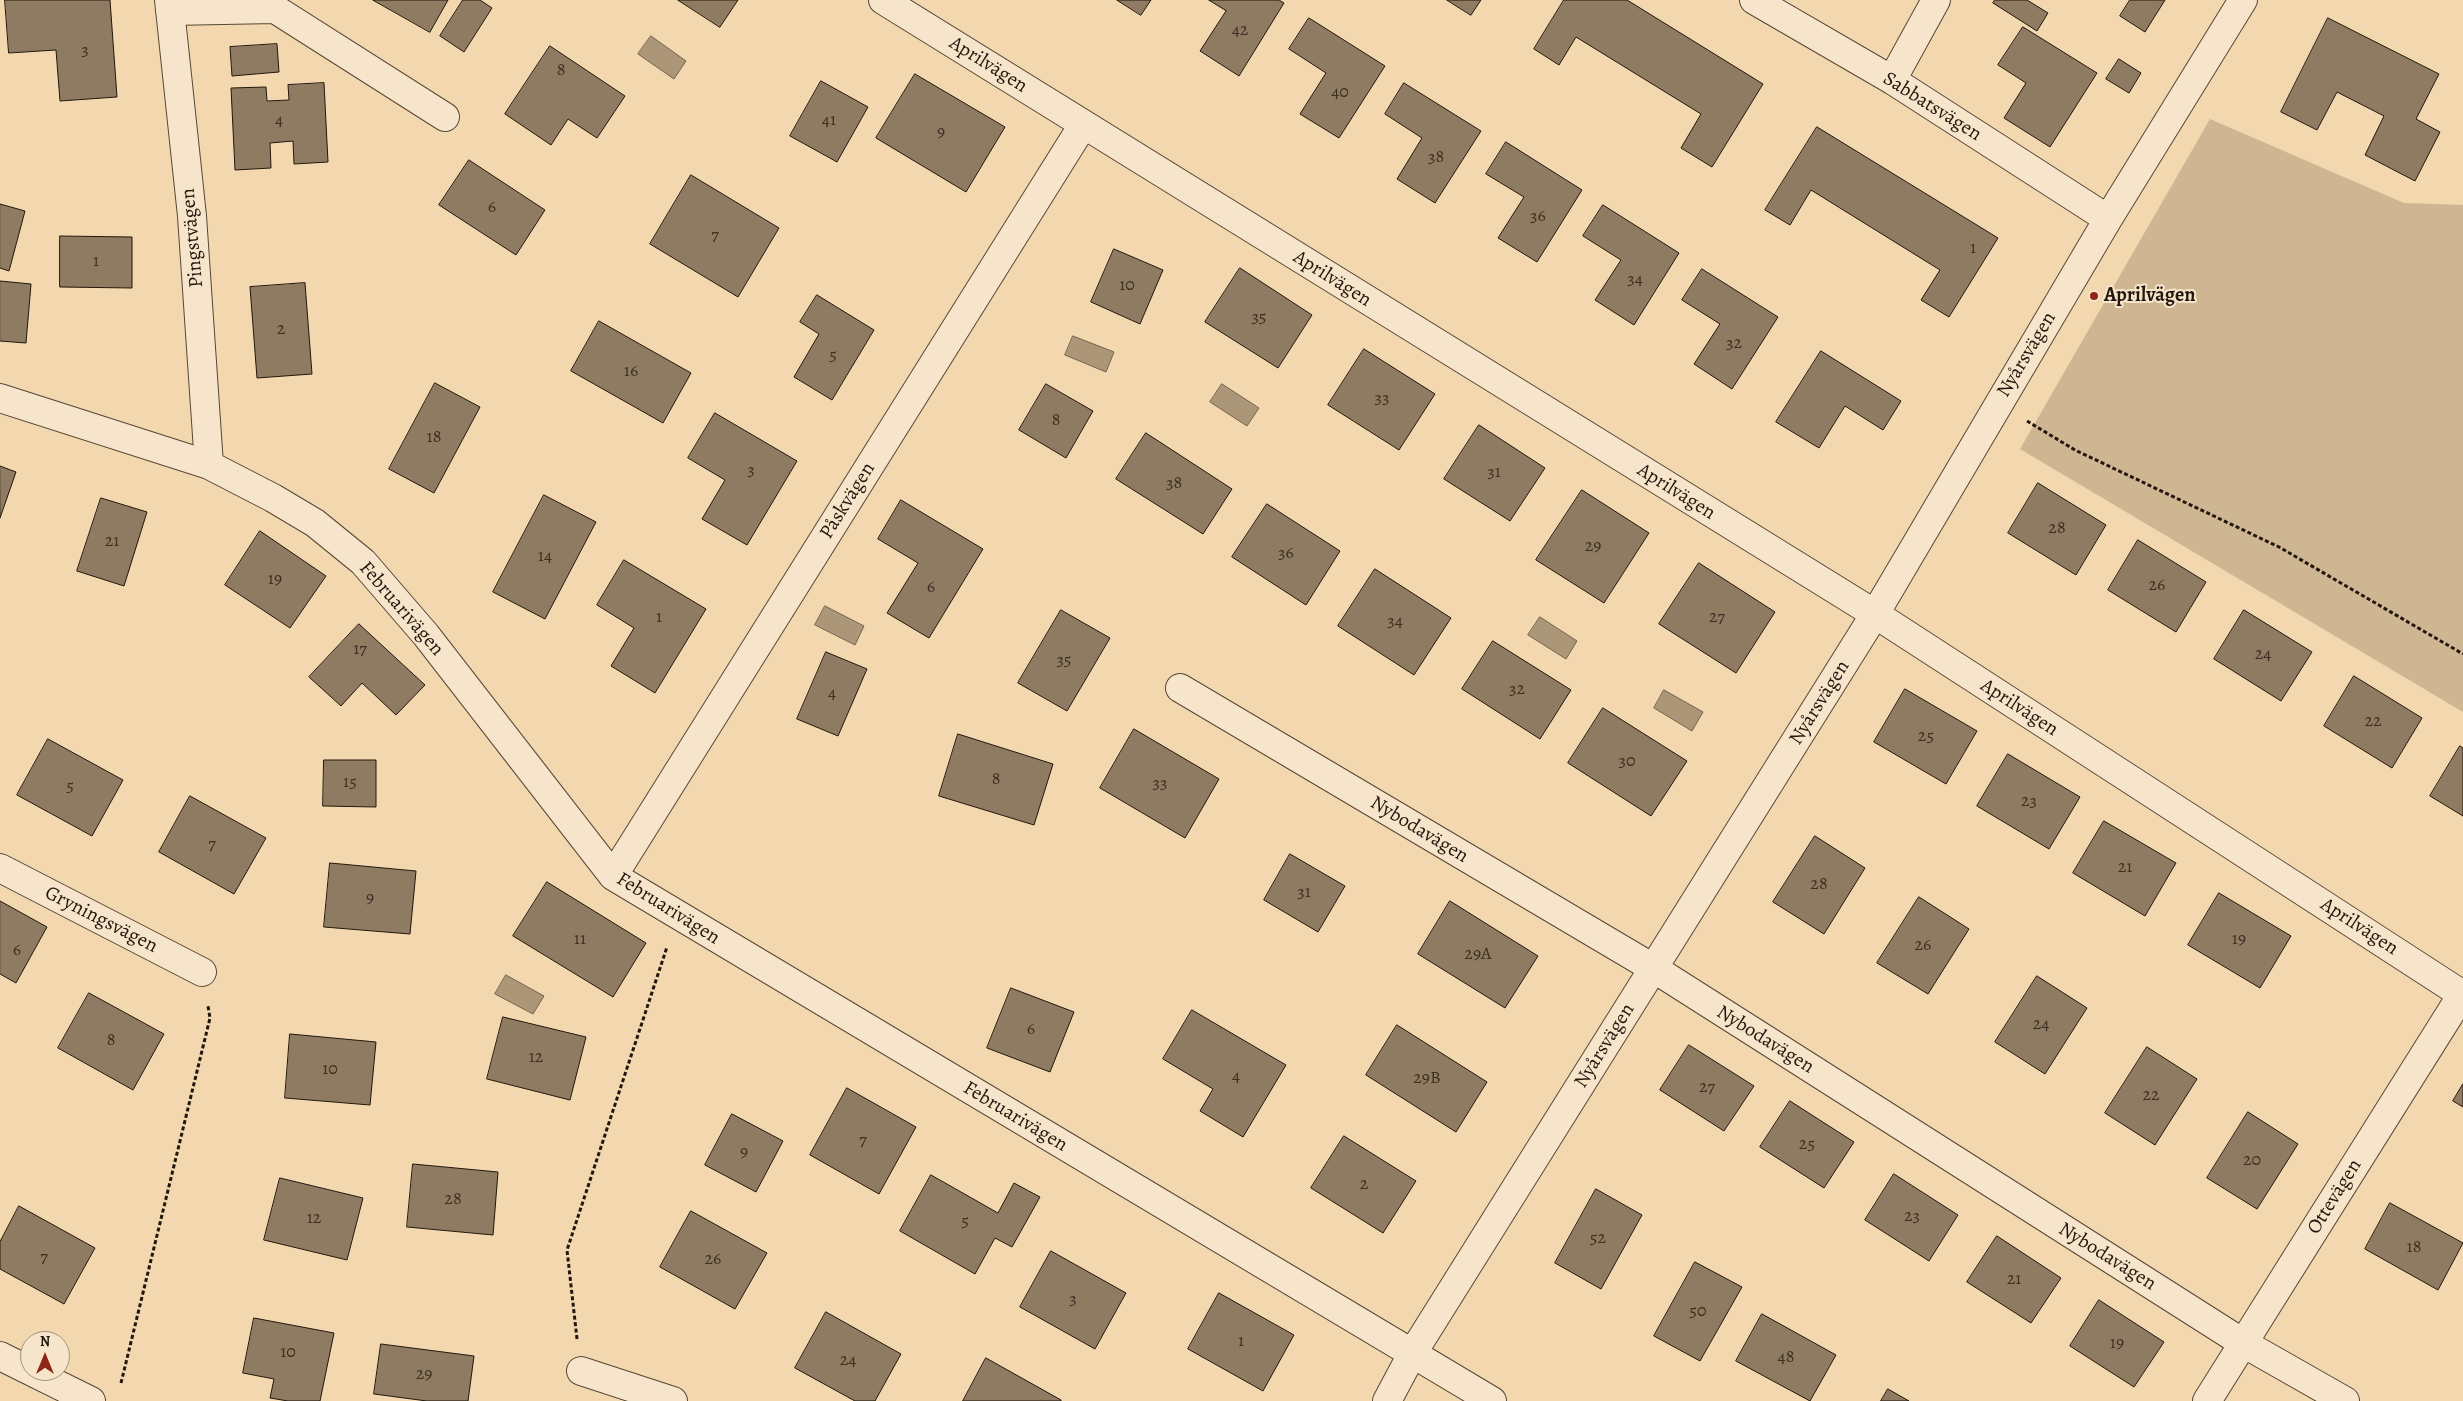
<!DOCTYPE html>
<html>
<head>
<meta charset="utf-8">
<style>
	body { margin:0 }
	#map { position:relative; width:2463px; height:1401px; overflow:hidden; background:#f2d7af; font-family:Alegreya,serif }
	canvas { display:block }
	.north { position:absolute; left:20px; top:1331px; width:50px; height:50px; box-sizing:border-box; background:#f7e5cb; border:1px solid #a2937f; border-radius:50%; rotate:0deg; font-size:14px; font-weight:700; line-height:20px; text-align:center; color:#22170d }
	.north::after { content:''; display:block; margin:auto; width:18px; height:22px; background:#8f2418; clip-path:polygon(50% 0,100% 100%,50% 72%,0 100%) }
</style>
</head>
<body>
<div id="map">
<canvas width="2463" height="1401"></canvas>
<div class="north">N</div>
</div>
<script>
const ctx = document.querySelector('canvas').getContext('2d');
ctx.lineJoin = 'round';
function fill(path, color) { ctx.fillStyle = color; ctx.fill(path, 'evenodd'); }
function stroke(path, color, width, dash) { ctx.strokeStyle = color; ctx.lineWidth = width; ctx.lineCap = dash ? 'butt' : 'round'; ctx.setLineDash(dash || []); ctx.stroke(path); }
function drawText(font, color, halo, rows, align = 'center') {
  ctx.font = font + ' Alegreya,serif'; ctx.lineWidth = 4; ctx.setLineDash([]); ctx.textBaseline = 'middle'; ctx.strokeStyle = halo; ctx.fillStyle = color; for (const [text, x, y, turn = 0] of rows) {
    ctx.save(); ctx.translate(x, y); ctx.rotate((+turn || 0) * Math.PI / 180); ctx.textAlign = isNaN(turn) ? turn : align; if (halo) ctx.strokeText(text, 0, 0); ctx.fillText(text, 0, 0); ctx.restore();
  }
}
fill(new Path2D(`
	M 2210,119 L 2404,203 L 2463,205 L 2463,712 L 2020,449 Z`), '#cfb693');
const water = new Path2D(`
	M 651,36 L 686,61 L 674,79 L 638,54 Z
	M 1073,336 L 1114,352 L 1106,372 L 1065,355 Z
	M 1222,384 L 1259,408 L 1247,426 L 1210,402 Z
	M 825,606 L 864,626 L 855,645 L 815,625 Z
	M 1540,617 L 1577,641 L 1566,659 L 1528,635 Z
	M 1664,690 L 1703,712 L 1692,731 L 1654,708 Z
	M 506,975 L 544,996 L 533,1014 L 495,994 Z`);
fill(water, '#ab9678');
stroke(water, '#74634d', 1);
const building = new Path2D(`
	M 5,0 L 110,0 L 117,97 L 60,101 L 56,50 L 9,53 Z
	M 373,0 L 448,0 L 430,32 Z
	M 463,0 L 480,0 L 492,8 L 464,52 L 440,36 Z
	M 678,0 L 738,0 L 720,27 Z
	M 1117,0 L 1151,0 L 1141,15 Z
	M 1209,0 L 1279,0 L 1284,3 L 1239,76 L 1200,51 L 1226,11 Z
	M 1447,0 L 1481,0 L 1471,15 Z
	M 1564,0 L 1627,0 L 1763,84 L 1712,167 L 1681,148 L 1701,114 L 1576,37 L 1559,65 L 1534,49 Z
	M 1995,0 L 2027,0 L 2048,13 L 2037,31 L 1993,3 Z
	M 2130,0 L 2165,0 L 2145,32 L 2120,16 Z
	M 1309,18 L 1385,66 L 1339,138 L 1300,114 L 1326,73 L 1289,49 Z
	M 2328,18 L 2439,74 L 2416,119 L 2440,132 L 2415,181 L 2365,155 L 2384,116 L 2337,92 L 2317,130 L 2281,112 Z
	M 2023,27 L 2097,73 L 2050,147 L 2004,118 L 2026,83 L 1998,65 Z
	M 277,44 L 279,72 L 232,76 L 230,47 Z
	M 550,46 L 625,96 L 597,138 L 568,119 L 551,145 L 505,114 Z
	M 2119,59 L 2141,73 L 2129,93 L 2106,79 Z
	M 915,74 L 1005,127 L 966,192 L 876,138 Z
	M 821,81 L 868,107 L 837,162 L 790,136 Z
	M 324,83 L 328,162 L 294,164 L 293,141 L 270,143 L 271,168 L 235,170 L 231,88 L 266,87 L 267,101 L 289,100 L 288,85 Z
	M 1404,83 L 1481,131 L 1435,203 L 1397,179 L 1422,138 L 1385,114 Z
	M 1817,127 L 1998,238 L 1949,317 L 1921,300 L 1940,270 L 1811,190 L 1790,225 L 1765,210 Z
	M 1506,142 L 1582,190 L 1537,262 L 1498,238 L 1524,197 L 1486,174 Z
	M 469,160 L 545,210 L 516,255 L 439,205 Z
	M 691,175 L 779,228 L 738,297 L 650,244 Z
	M 0,204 L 25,211 L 9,271 L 0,268 Z
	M 1603,205 L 1679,253 L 1634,325 L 1595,300 L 1621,260 L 1583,236 Z
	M 60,236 L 132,237 L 132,288 L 60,287 Z
	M 1114,249 L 1163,270 L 1140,324 L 1091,302 Z
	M 1240,268 L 1312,315 L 1278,368 L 1205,322 Z
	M 1702,269 L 1778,317 L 1732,389 L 1694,364 L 1720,324 L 1682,300 Z
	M 0,281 L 31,284 L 26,343 L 0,341 Z
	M 305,283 L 312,374 L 257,378 L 250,287 Z
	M 817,295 L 874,330 L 832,400 L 794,377 L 819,334 L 800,322 Z
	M 599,321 L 691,373 L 663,423 L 571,371 Z
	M 1364,349 L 1435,394 L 1399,450 L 1328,405 Z
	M 1821,351 L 1901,401 L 1883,430 L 1845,406 L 1819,448 L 1776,422 Z
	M 435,383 L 480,407 L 434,493 L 389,469 Z
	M 1046,384 L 1093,411 L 1066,458 L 1019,430 Z
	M 715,413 L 797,461 L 747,545 L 702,519 L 725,480 L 688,458 Z
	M 1479,425 L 1545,468 L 1510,521 L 1444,479 Z
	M 1146,433 L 1232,489 L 1203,534 L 1116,479 Z
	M 0,466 L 16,472 L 0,518 Z
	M 2038,483 L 2106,525 L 2076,575 L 2008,533 Z
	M 1582,490 L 1649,533 L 1604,603 L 1536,560 Z
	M 544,495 L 596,522 L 545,619 L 493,592 Z
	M 101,498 L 147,512 L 124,586 L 77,571 Z
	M 901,500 L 983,549 L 929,638 L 887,613 L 918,563 L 878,539 Z
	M 1267,504 L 1340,551 L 1306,605 L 1232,557 Z
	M 260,531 L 326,576 L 290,628 L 225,585 Z
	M 2138,540 L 2206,582 L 2176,632 L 2108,590 Z
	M 624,560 L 706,609 L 655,693 L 611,666 L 634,628 L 597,605 Z
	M 1699,563 L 1775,612 L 1736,673 L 1659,624 Z
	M 1375,569 L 1451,618 L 1414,675 L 1338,626 Z
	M 1061,610 L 1110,638 L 1067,711 L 1018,683 Z
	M 2244,610 L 2312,652 L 2281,701 L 2214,659 Z
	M 359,624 L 425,685 L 396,715 L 362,683 L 341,706 L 309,677 Z
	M 1493,641 L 1571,690 L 1540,739 L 1462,689 Z
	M 826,652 L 867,669 L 838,736 L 797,719 Z
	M 2354,676 L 2422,718 L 2392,768 L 2324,726 Z
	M 1905,689 L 1977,731 L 1946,784 L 1874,742 Z
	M 1603,708 L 1687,761 L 1651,816 L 1568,763 Z
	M 1134,729 L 1219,779 L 1185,838 L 1100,788 Z
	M 958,734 L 1053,764 L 1034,825 L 939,796 Z
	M 48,739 L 123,780 L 92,836 L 17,795 Z
	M 2460,746 L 2463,748 L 2463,816 L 2430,796 Z
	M 2008,754 L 2080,797 L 2049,849 L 1977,806 Z
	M 324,760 L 376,760 L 376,807 L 323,806 Z
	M 190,796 L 266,838 L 234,894 L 159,852 Z
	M 2104,821 L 2176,863 L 2145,916 L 2073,873 Z
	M 1815,836 L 1865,868 L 1824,934 L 1773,902 Z
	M 1290,854 L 1345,886 L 1318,932 L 1264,900 Z
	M 330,863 L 416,871 L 410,934 L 324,927 Z
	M 547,882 L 646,943 L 613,997 L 513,936 Z
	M 2219,893 L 2291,936 L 2260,988 L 2188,945 Z
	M 1919,897 L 1969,929 L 1928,994 L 1877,963 Z
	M 0,901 L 47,927 L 16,983 L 0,974 Z
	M 1450,901 L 1538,956 L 1505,1008 L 1418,954 Z
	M 2037,976 L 2087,1008 L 2045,1074 L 1995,1042 Z
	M 1011,988 L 1074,1012 L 1050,1072 L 987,1048 Z
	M 89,993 L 164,1034 L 133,1090 L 58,1048 Z
	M 1192,1010 L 1286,1065 L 1243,1137 L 1200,1111 L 1213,1089 L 1163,1059 Z
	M 503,1017 L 586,1037 L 570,1100 L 487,1079 Z
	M 1397,1025 L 1487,1082 L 1456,1132 L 1366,1075 Z
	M 290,1034 L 376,1042 L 370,1105 L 285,1098 Z
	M 1689,1045 L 1754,1086 L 1724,1131 L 1660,1090 Z
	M 2147,1047 L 2197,1079 L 2155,1145 L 2105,1113 Z
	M 2463,1084 L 2463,1107 L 2453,1101 Z
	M 847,1088 L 916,1127 L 879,1194 L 810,1155 Z
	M 1790,1101 L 1854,1142 L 1824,1188 L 1760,1147 Z
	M 2248,1112 L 2298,1144 L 2257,1209 L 2207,1178 Z
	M 732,1114 L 783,1141 L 756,1192 L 705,1165 Z
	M 1344,1136 L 1416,1181 L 1383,1233 L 1311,1188 Z
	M 413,1164 L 498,1172 L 493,1235 L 407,1227 Z
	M 1894,1174 L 1958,1215 L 1929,1261 L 1865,1220 Z
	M 931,1175 L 998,1213 L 1014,1183 L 1040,1197 L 1012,1247 L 995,1238 L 975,1274 L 900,1231 Z
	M 280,1178 L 363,1198 L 347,1260 L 264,1240 Z
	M 1596,1189 L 1642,1215 L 1601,1289 L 1555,1263 Z
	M 2390,1203 L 2463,1243 L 2438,1290 L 2365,1249 Z
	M 19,1206 L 95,1248 L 64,1304 L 0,1269 L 0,1242 Z
	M 691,1211 L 767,1253 L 735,1309 L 660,1267 Z
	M 1997,1236 L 2061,1278 L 2031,1323 L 1967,1282 Z
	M 1051,1251 L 1126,1293 L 1095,1349 L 1020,1307 Z
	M 1695,1262 L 1742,1287 L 1700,1361 L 1654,1336 Z
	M 1219,1293 L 1294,1335 L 1263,1391 L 1188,1349 Z
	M 2099,1300 L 2164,1342 L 2134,1387 L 2070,1346 Z
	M 826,1312 L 901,1354 L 875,1401 L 855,1401 L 795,1368 Z
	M 1762,1314 L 1836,1355 L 1810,1401 L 1736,1361 Z
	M 254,1318 L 334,1333 L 320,1401 L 288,1401 L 270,1398 L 274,1379 L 243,1373 Z
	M 381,1344 L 474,1356 L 468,1401 L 427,1401 L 374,1394 Z
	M 986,1358 L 1061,1400 L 1061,1401 L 963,1401 Z
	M 1888,1389 L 1909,1401 L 1881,1401 Z`);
fill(building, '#8e7b61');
stroke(building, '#22170d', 1);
const street = new Path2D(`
	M 169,0 L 192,216 L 209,465
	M 883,0 L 1875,614 L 2463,995
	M 1754,0 L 1892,80 L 2108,219
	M 170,11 L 275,9 L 445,117
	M 1892,80 L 1936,0
	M 0,398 L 209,465 L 273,498 L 315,523 L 363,562 L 426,635 L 613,876 L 1492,1401
	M 1180,688 L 1653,968 L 2243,1343 L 2345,1401
	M 0,868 L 202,972
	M 613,876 L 1083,125
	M 0,1356 L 91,1401
	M 581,1371 L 673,1401
	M 1387,1401 L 1412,1354 L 1875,614 L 2108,219 L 2243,0
	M 2207,1401 L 2463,993`);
stroke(street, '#564736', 30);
stroke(new Path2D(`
	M 2027,421 L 2075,450 L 2279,547 L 2463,654
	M 577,1339 L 567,1250 L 667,947
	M 121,1383 L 210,1018 L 208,1006`), '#22170d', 3, [4, 2.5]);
stroke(street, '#f7e5cb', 28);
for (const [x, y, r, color] of [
	[2094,296,5,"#8f2418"]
]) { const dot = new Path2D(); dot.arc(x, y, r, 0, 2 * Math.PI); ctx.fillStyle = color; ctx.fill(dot); stroke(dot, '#f7e5cb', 2); }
drawText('18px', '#3d3022', null, [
	["42",1240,31],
	["3",85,51],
	["8",561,71],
	["40",1340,93],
	["4",279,121],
	["41",829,121],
	["9",941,133],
	["38",1436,158],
	["6",492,208],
	["36",1538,217],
	["7",715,236],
	["1",1973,249],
	["1",96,262],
	["34",1635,280],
	["10",1127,286],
	["35",1259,318],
	["2",281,330],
	["32",1734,344],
	["5",833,356],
	["16",631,372],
	["33",1382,399],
	["8",1056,421],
	["18",434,438],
	["3",751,471],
	["31",1494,473],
	["38",1174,484],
	["28",2057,529],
	["21",112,542],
	["29",1593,547],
	["36",1286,554],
	["14",545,557],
	["19",275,580],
	["26",2157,586],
	["6",931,588],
	["1",659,618],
	["27",1717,618],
	["34",1395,622],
	["17",360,650],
	["24",2263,655],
	["35",1064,661],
	["32",1517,690],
	["4",832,694],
	["22",2373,722],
	["25",1926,737],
	["30",1627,762],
	["8",996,780],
	["15",350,783],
	["33",1160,784],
	["5",70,787],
	["23",2029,802],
	["7",212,845],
	["21",2125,868],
	["28",1819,885],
	["31",1304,893],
	["9",370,899],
	["11",580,940],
	["19",2239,940],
	["26",1923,946],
	["6",17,951],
	["29A",1478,955],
	["24",2041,1025],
	["6",1031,1030],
	["8",111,1041],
	["12",536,1058],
	["10",330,1070],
	["4",1236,1077],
	["29B",1427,1079],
	["27",1707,1088],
	["22",2151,1096],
	["7",863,1141],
	["25",1807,1145],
	["9",744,1153],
	["20",2252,1161],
	["2",1364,1185],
	["28",453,1200],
	["23",1912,1217],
	["12",314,1219],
	["5",965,1222],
	["52",1598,1239],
	["18",2414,1248],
	["7",44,1258],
	["26",713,1260],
	["21",2014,1280],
	["3",1073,1300],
	["50",1698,1312],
	["1",1241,1342],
	["19",2117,1344],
	["10",288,1353],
	["48",1786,1358],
	["24",848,1361],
	["29",424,1375]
]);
drawText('20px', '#22170d', '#f7e5cb', [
	["Aprilvägen",988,65,32],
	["Sabbatsvägen",1932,107,32],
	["Pingstvägen",193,238,-95],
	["Aprilvägen",1332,279,32],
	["Nyårsvägen",2027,355,-59],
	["Aprilvägen",1676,492,32],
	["Påskvägen",848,501,-58],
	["Februarivägen",401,609,49],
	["Nyårsvägen",1820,703,-58],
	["Aprilvägen",2019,708,33],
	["Nybodavägen",1419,830,31],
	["Februarivägen",668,909,32],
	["Gryningsvägen",101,920,27],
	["Aprilvägen",2359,927,33],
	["Nybodavägen",1765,1040,32],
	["Nyårsvägen",1605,1046,-58],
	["Februarivägen",1015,1117,31],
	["Ottevägen",2335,1197,-58],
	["Nybodavägen",2107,1257,32]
]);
drawText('bold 20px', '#22170d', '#f7e5cb', [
	["Aprilvägen",2104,296]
], 'left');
</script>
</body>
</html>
